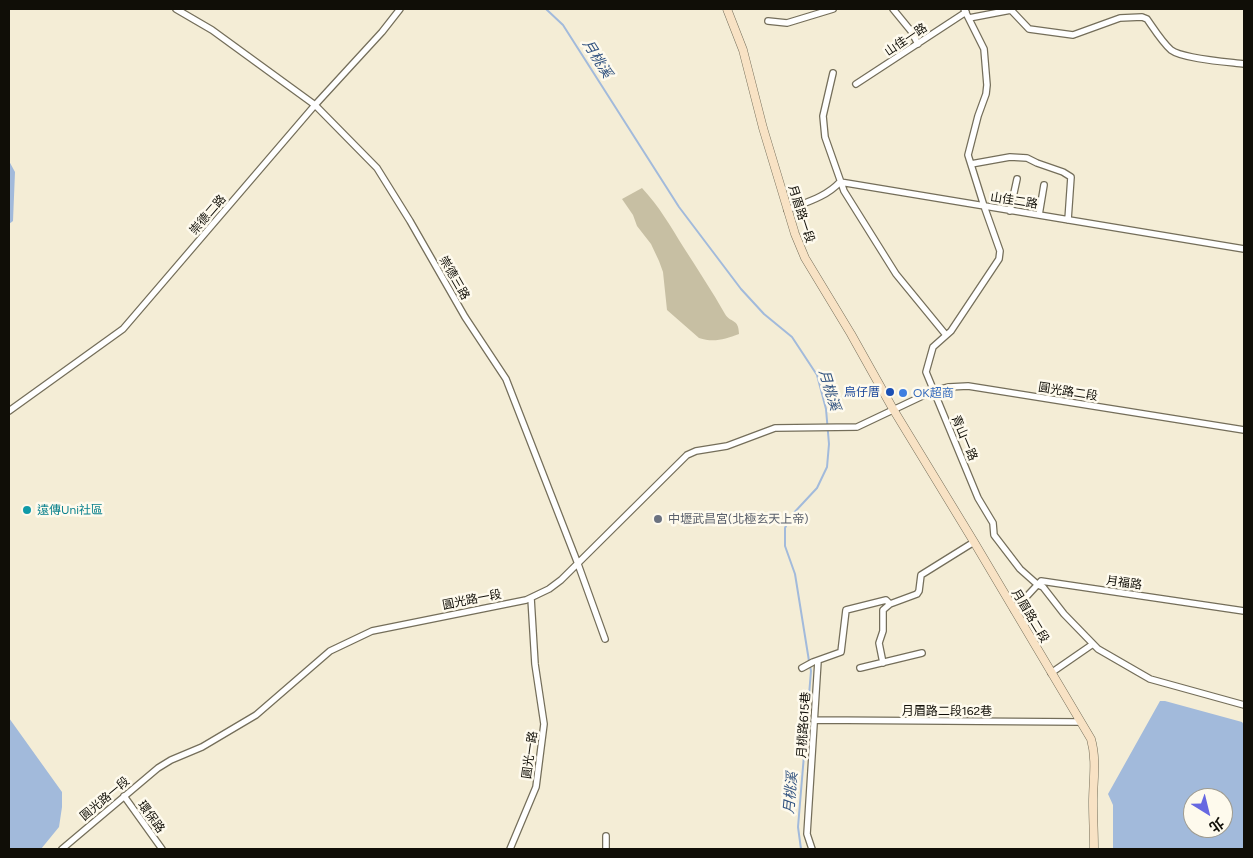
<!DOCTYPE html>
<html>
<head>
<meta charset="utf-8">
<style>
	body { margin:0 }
	#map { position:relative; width:1253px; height:858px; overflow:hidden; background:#f4edd6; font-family:Figtree,"Noto Sans TC",sans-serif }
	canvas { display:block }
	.frame { position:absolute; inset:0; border:10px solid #100e07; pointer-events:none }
	.north { position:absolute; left:1183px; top:788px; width:50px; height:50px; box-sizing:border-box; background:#fefaed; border:1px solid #9f9c91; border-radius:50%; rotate:144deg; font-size:14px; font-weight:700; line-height:20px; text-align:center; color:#100e07 }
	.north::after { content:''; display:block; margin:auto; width:18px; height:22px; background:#6768e1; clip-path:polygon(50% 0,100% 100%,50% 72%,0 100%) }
</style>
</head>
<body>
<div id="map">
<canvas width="1253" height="858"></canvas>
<div class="frame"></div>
<div class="north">北</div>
</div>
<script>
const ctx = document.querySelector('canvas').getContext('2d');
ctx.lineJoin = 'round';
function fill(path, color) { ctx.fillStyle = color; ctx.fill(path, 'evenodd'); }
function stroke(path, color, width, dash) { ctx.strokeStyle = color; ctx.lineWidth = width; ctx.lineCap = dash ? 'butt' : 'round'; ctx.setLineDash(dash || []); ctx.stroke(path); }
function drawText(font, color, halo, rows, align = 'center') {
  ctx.font = font + ' Figtree,"Noto Sans TC",sans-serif'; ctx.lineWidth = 5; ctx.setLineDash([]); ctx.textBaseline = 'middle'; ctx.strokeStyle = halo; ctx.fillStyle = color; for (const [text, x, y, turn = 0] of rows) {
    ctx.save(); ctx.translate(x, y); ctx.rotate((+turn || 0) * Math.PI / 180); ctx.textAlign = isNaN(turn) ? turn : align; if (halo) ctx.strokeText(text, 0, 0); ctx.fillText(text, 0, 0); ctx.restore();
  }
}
fill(new Path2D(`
	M 642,188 C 659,206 671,227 684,248 C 698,270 712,291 725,314 C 730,323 739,318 739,334 C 725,339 714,343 699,338 L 667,310 L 663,272 L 659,261 L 651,244 L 637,226 L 633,215 L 622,199 Z`), '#c7bfa3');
fill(new Path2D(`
	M 9,161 L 15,172 L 13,221 L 9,224 Z
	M 1160,701 L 1165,701 L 1242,722 L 1244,725 L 1244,849 L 1113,849 L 1113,805 L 1108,794 ZM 1193,798 L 1223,798 L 1223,828 L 1193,828 Z
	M 9,718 L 62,792 L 62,807 L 59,827 L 41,849 L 9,849 Z`), '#a2badb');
stroke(new Path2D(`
	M 546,9 L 563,25 L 679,207 L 741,289 L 764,314 L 792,337 L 817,375 L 826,409 L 829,444 L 827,467 L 817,488 L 790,517 L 785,528 L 785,546 L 795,574 L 809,661
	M 801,849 L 798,827 L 811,671 L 810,666`), '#a2badb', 2);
const street = new Path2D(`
	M 176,9 L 212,30 L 315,105 L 377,168 L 410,221 L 465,317 L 506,379 L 578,564 L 605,639
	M 893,9 L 911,31 L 918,44
	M 964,9 L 984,49 L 987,85 L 986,94 L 978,116 L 968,155 L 984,206 L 1000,251 L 999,259 L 951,331 L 933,347 L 926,372 L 978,498 L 993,523 L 994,535 L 1020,569 L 1038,585 L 1043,587 L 1064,614 L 1098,649 L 1150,679 L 1244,705
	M 969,18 L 1011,10 L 1029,29 L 1073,35 L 1120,18 L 1142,17 L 1147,19 C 1154,29 1162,42 1171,50 C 1183,59 1228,62 1244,64
	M 768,21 L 787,23 L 833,9
	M 833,73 L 823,116 L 825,137 L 844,191 L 896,274 L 946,335
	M 856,84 L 966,12
	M 971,164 L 1010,157 L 1027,158 L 1037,163 L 1063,172 L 1071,177 L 1068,220
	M 787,210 C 807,202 826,197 840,182 L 1244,249
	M 1010,211 L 1017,179
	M 1039,215 L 1044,185
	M 9,411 L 123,329 L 315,105 L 382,32 L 400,9
	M 1014,610 L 1041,581 L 1244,611
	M 883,663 L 879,643 L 883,631 L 883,610 L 890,604
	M 802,668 L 813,662 L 841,652 L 846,610 L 886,600 L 890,604 L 917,594 L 919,591 L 921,575 L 974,542
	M 860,668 L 922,653
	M 1051,673 L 1093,644
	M 814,720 L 1079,722
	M 124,796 L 162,849
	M 62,849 L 158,768 L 171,760 L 202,747 L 256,715 L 330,651 L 372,631 L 526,600 L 549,589 L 561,580 L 687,455 L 696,451 L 727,446 L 775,428 L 857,427 L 933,391 L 949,387 L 968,386 L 1244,430
	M 510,849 L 536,787 L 544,724 L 535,664 L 531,598
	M 606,849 L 606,836
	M 812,849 L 807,834 L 818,661`);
const secondary = new Path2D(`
	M 727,9 L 743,50 L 763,128 L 795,234 L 805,258 L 851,334 L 893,409 L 974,542 L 1091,739 C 1097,760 1093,781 1093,802 C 1093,818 1094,833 1094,849`);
stroke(street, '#746e5a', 8);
stroke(secondary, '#746e5a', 9);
stroke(street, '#fff', 5.5);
stroke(secondary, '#f8e2c4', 8);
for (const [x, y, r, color] of [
	[890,392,5,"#1a4fb4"],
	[903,393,5,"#3f7fe0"],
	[27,510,5,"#0f9aa8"],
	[658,519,5,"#6b7280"]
]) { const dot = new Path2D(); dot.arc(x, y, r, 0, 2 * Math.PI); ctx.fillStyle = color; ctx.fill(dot); stroke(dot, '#fefaed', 2); }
drawText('12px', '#100e07', '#fefaed', [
	["山佳一路",906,40,-34],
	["山佳二路",1014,201,9],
	["月眉路一段",801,214,72],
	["崇德二路",208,215,-49],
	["崇德三路",454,278,60],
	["圓光路二段",1068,392,9],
	["青山一路",964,438,67],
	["月福路",1124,583,8],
	["圓光路一段",472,600,-11],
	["月眉路二段",1030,616,59],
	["月眉路二段162巷",947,711],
	["月桃路615巷",804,725,-86],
	["圓光一路",530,755,-82],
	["圓光路一段",105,799,-40],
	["環保路",151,817,54]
]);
drawText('12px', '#164399', '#fefaed', [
	["烏仔厝",880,392]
], 'right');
drawText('12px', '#366cbe', '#fefaed', [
	["OK超商",913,393]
], 'left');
drawText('12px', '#0d838f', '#fefaed', [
	["遠傳Uni社區",37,510]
], 'left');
drawText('12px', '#5b616d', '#fefaed', [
	["中壢武昌宮(北極玄天上帝)",668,519]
], 'left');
drawText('italic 14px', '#335481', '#fefaed', [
	["月桃溪",597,59,58],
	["月桃溪",829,390,73],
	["月桃溪",791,793,-85]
]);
</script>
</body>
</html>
